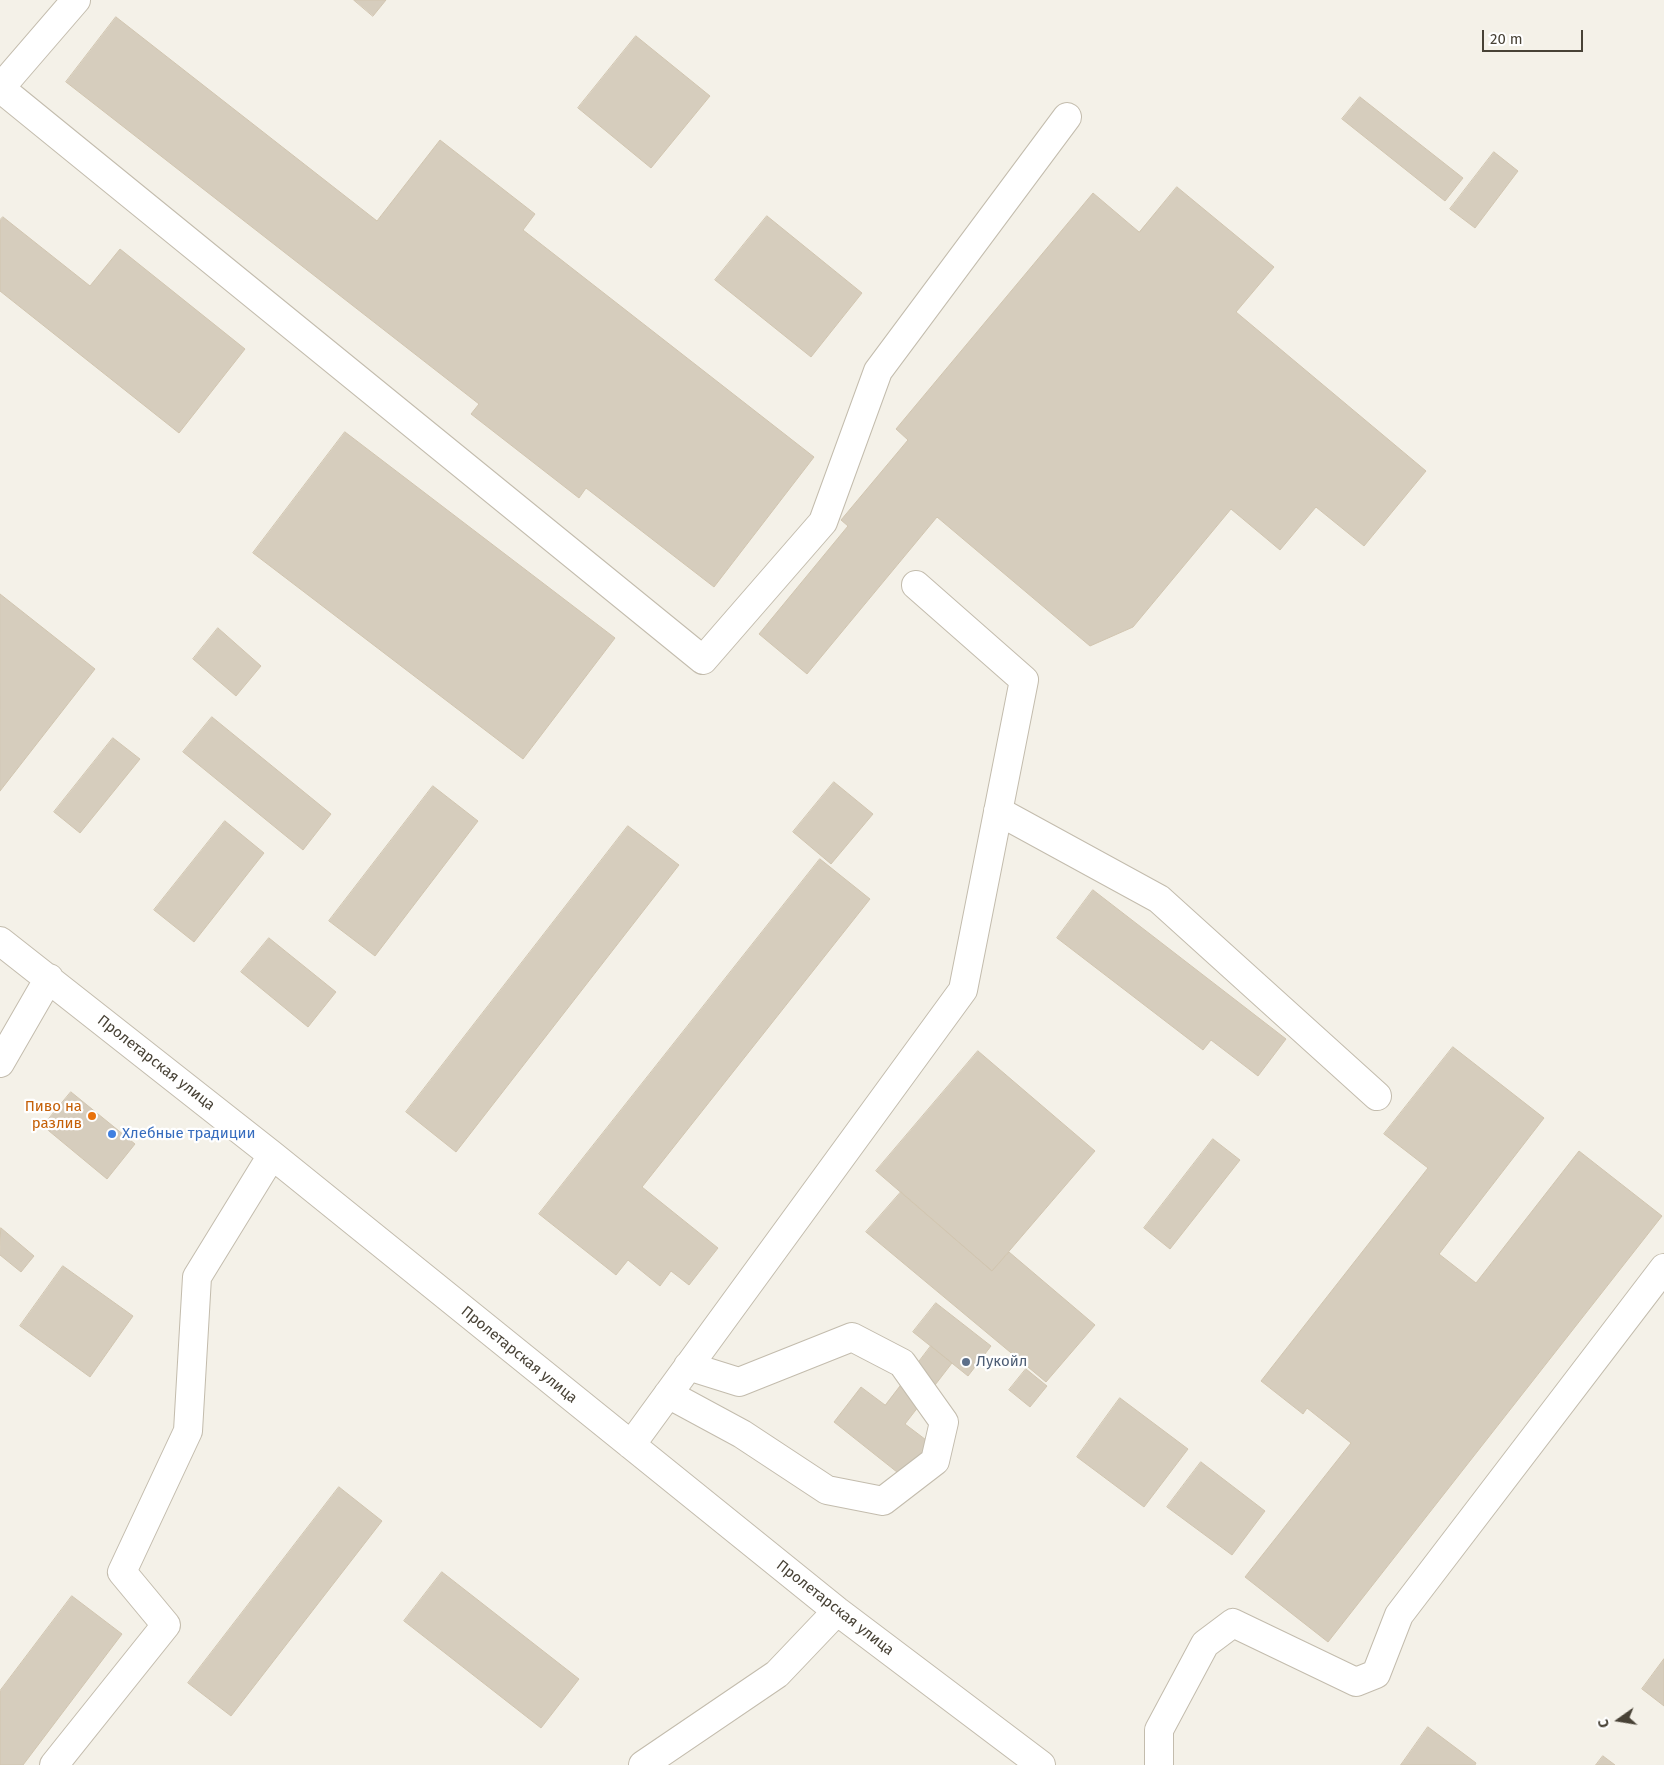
<!DOCTYPE html>
<html>
<head>
<meta charset="utf-8">
<style>
	body { margin:0 }
	#map { position:relative; width:1664px; height:1765px; overflow:hidden; background:#f4f1e8; font-family:"Fira Sans",sans-serif }
	canvas { display:block }
	.north { position:absolute; left:1594px; top:1695px; width:50px; height:50px; -webkit-text-stroke:4px #fff; paint-order:stroke; rotate:257deg; font-size:14px; font-weight:700; line-height:20px; text-align:center; color:#484236 }
	.north::after { content:''; display:block; margin:auto; width:18px; height:22px; background:#484236; clip-path:polygon(50% 0,100% 100%,50% 72%,0 100%) }
	.scale { position:absolute; left:1482px; top:30px; width:101px; height:22px; box-sizing:border-box; border:2px solid #484236; border-top:0; padding-left:6px; font-size:15px; line-height:18px; white-space:nowrap; color:#484236; -webkit-text-stroke:4px #fff; paint-order:stroke }
</style>
</head>
<body>
<div id="map">
<canvas width="1664" height="1765"></canvas>
<div class="north">С</div>
<div class="scale">20 m</div>
</div>
<script>
const ctx = document.querySelector('canvas').getContext('2d');
ctx.lineJoin = 'round';
function fill(path, color) { ctx.fillStyle = color; ctx.fill(path, 'evenodd'); }
function stroke(path, color, width, dash) { ctx.strokeStyle = color; ctx.lineWidth = width; ctx.lineCap = dash ? 'butt' : 'round'; ctx.setLineDash(dash || []); ctx.stroke(path); }
function drawText(font, color, halo, rows, align = 'center') {
  ctx.font = font + ' "Fira Sans",sans-serif'; ctx.lineWidth = 4.5; ctx.setLineDash([]); ctx.textBaseline = 'middle'; ctx.strokeStyle = halo; ctx.fillStyle = color; for (const [text, x, y, turn = 0] of rows) {
    ctx.save(); ctx.translate(x, y); ctx.rotate((+turn || 0) * Math.PI / 180); ctx.textAlign = isNaN(turn) ? turn : align; if (halo) ctx.strokeText(text, 0, 0); ctx.fillText(text, 0, 0); ctx.restore();
  }
}
const building = new Path2D(`
	M 354,0 L 386,0 L 373,16 Z
	M 116,17 L 377,221 L 440,140 L 535,214 L 523,230 L 814,457 L 714,587 L 586,488 L 579,498 L 471,414 L 479,404 L 66,82 Z
	M 636,36 L 710,96 L 651,168 L 578,108 Z
	M 1360,97 L 1463,178 L 1445,201 L 1342,119 Z
	M 1494,152 L 1518,171 L 1475,228 L 1450,209 Z
	M 1177,187 L 1274,267 L 1236,312 L 1426,471 L 1364,546 L 1316,507 L 1280,550 L 1231,509 L 1133,627 L 1090,646 L 937,517 L 807,674 L 759,634 L 848,526 L 841,520 L 908,440 L 896,429 L 1093,193 L 1139,232 Z
	M 767,216 L 862,293 L 811,357 L 715,280 Z
	M 3,217 L 90,286 L 120,249 L 245,349 L 179,433 L 0,291 L 0,220 Z
	M 345,432 L 615,638 L 523,759 L 253,553 Z
	M 0,594 L 95,669 L 0,791 Z
	M 218,628 L 261,666 L 236,696 L 193,659 Z
	M 212,717 L 331,814 L 303,850 L 183,752 Z
	M 113,738 L 140,759 L 80,833 L 54,812 Z
	M 834,782 L 873,814 L 831,864 L 793,832 Z
	M 433,786 L 478,821 L 375,956 L 329,921 Z
	M 225,821 L 264,853 L 194,942 L 154,910 Z
	M 628,826 L 679,865 L 456,1152 L 406,1112 Z
	M 820,859 L 870,899 L 642,1187 L 718,1248 L 689,1285 L 671,1271 L 660,1286 L 628,1260 L 616,1275 L 539,1214 Z
	M 1093,890 L 1286,1039 L 1258,1076 L 1211,1040 L 1203,1050 L 1057,938 Z
	M 269,938 L 336,992 L 308,1027 L 241,972 Z
	M 1453,1047 L 1544,1118 L 1439,1254 L 1476,1283 L 1579,1151 L 1662,1216 L 1328,1642 L 1245,1577 L 1351,1443 L 1307,1408 L 1303,1414 L 1261,1381 L 1428,1168 L 1384,1134 Z
	M 978,1051 L 1095,1151 L 992,1271 L 876,1171 Z
	M 71,1092 L 135,1144 L 107,1179 L 43,1126 Z
	M 1213,1139 L 1240,1160 L 1170,1249 L 1144,1228 Z
	M 901,1192 L 992,1271 L 1009,1252 L 1095,1325 L 1046,1382 L 866,1232 Z
	M 1,1228 L 34,1256 L 21,1272 L 0,1255 Z
	M 63,1266 L 133,1316 L 90,1377 L 20,1326 Z
	M 936,1303 L 991,1346 L 968,1376 L 913,1332 Z
	M 931,1346 L 952,1363 L 905,1424 L 934,1446 L 907,1480 L 834,1422 L 861,1387 L 885,1405 Z
	M 1026,1369 L 1047,1386 L 1030,1407 L 1009,1390 Z
	M 1120,1398 L 1188,1449 L 1144,1507 L 1077,1457 Z
	M 1201,1462 L 1265,1511 L 1232,1555 L 1167,1507 Z
	M 339,1487 L 382,1521 L 231,1716 L 188,1683 Z
	M 442,1572 L 579,1679 L 541,1728 L 404,1621 Z
	M 72,1596 L 122,1634 L 23,1765 L 0,1765 L 0,1691 Z
	M 1664,1659 L 1664,1706 L 1642,1689 Z
	M 1428,1727 L 1476,1763 L 1475,1765 L 1401,1765 Z
	M 1603,1756 L 1615,1765 L 1596,1765 Z`);
fill(building, '#d6cdbd');
stroke(building, '#d1c5b0', 1);
const minor = new Path2D(`
	M 1,87 L 76,0
	M 0,88 L 703,660 L 823,522 L 878,371 L 1067,117
	M 998,811 L 1159,899 L 1377,1096
	M 0,941 L 272,1155 L 837,1611 L 1041,1765
	M 0,1063 L 49,978
	M 668,1394 L 742,1434 L 827,1490 L 883,1501 L 935,1461 L 944,1422 L 902,1363 L 852,1337 L 739,1382 L 688,1366
	M 631,1445 L 963,990 L 1024,680 L 916,585
	M 54,1765 L 166,1625 L 122,1572 L 188,1431 L 197,1277 L 272,1155
	M 643,1765 L 777,1674 L 837,1611
	M 1159,1765 L 1159,1730 L 1205,1644 L 1233,1623 L 1356,1682 L 1376,1674 L 1399,1615 L 1664,1268`);
stroke(minor, '#c3bcad', 30);
stroke(minor, '#fff', 28);
for (const [x, y, r, color] of [
	[92,1116,5,"#e8710a"],
	[112,1134,5,"#3f7fe0"],
	[966,1362,5,"#5c6f8a"]
]) { const dot = new Path2D(); dot.arc(x, y, r, 0, 2 * Math.PI); ctx.fillStyle = color; ctx.fill(dot); stroke(dot, '#fff', 2); }
drawText('15px', '#484236', '#fff', [
	["Пролетарская улица",156,1063,38],
	["Пролетарская улица",519,1355,39],
	["Пролетарская улица",835,1608,38]
]);
drawText('15px', '#c56008', '#fff', [
	["Пиво на",82,1107],
	["разлив",82,1124]
], 'right');
drawText('15px', '#366cbe', '#fff', [
	["Хлебные традиции",122,1134]
], 'left');
drawText('15px', '#4e5e75', '#fff', [
	["Лукойл",976,1362]
], 'left');
</script>
</body>
</html>
